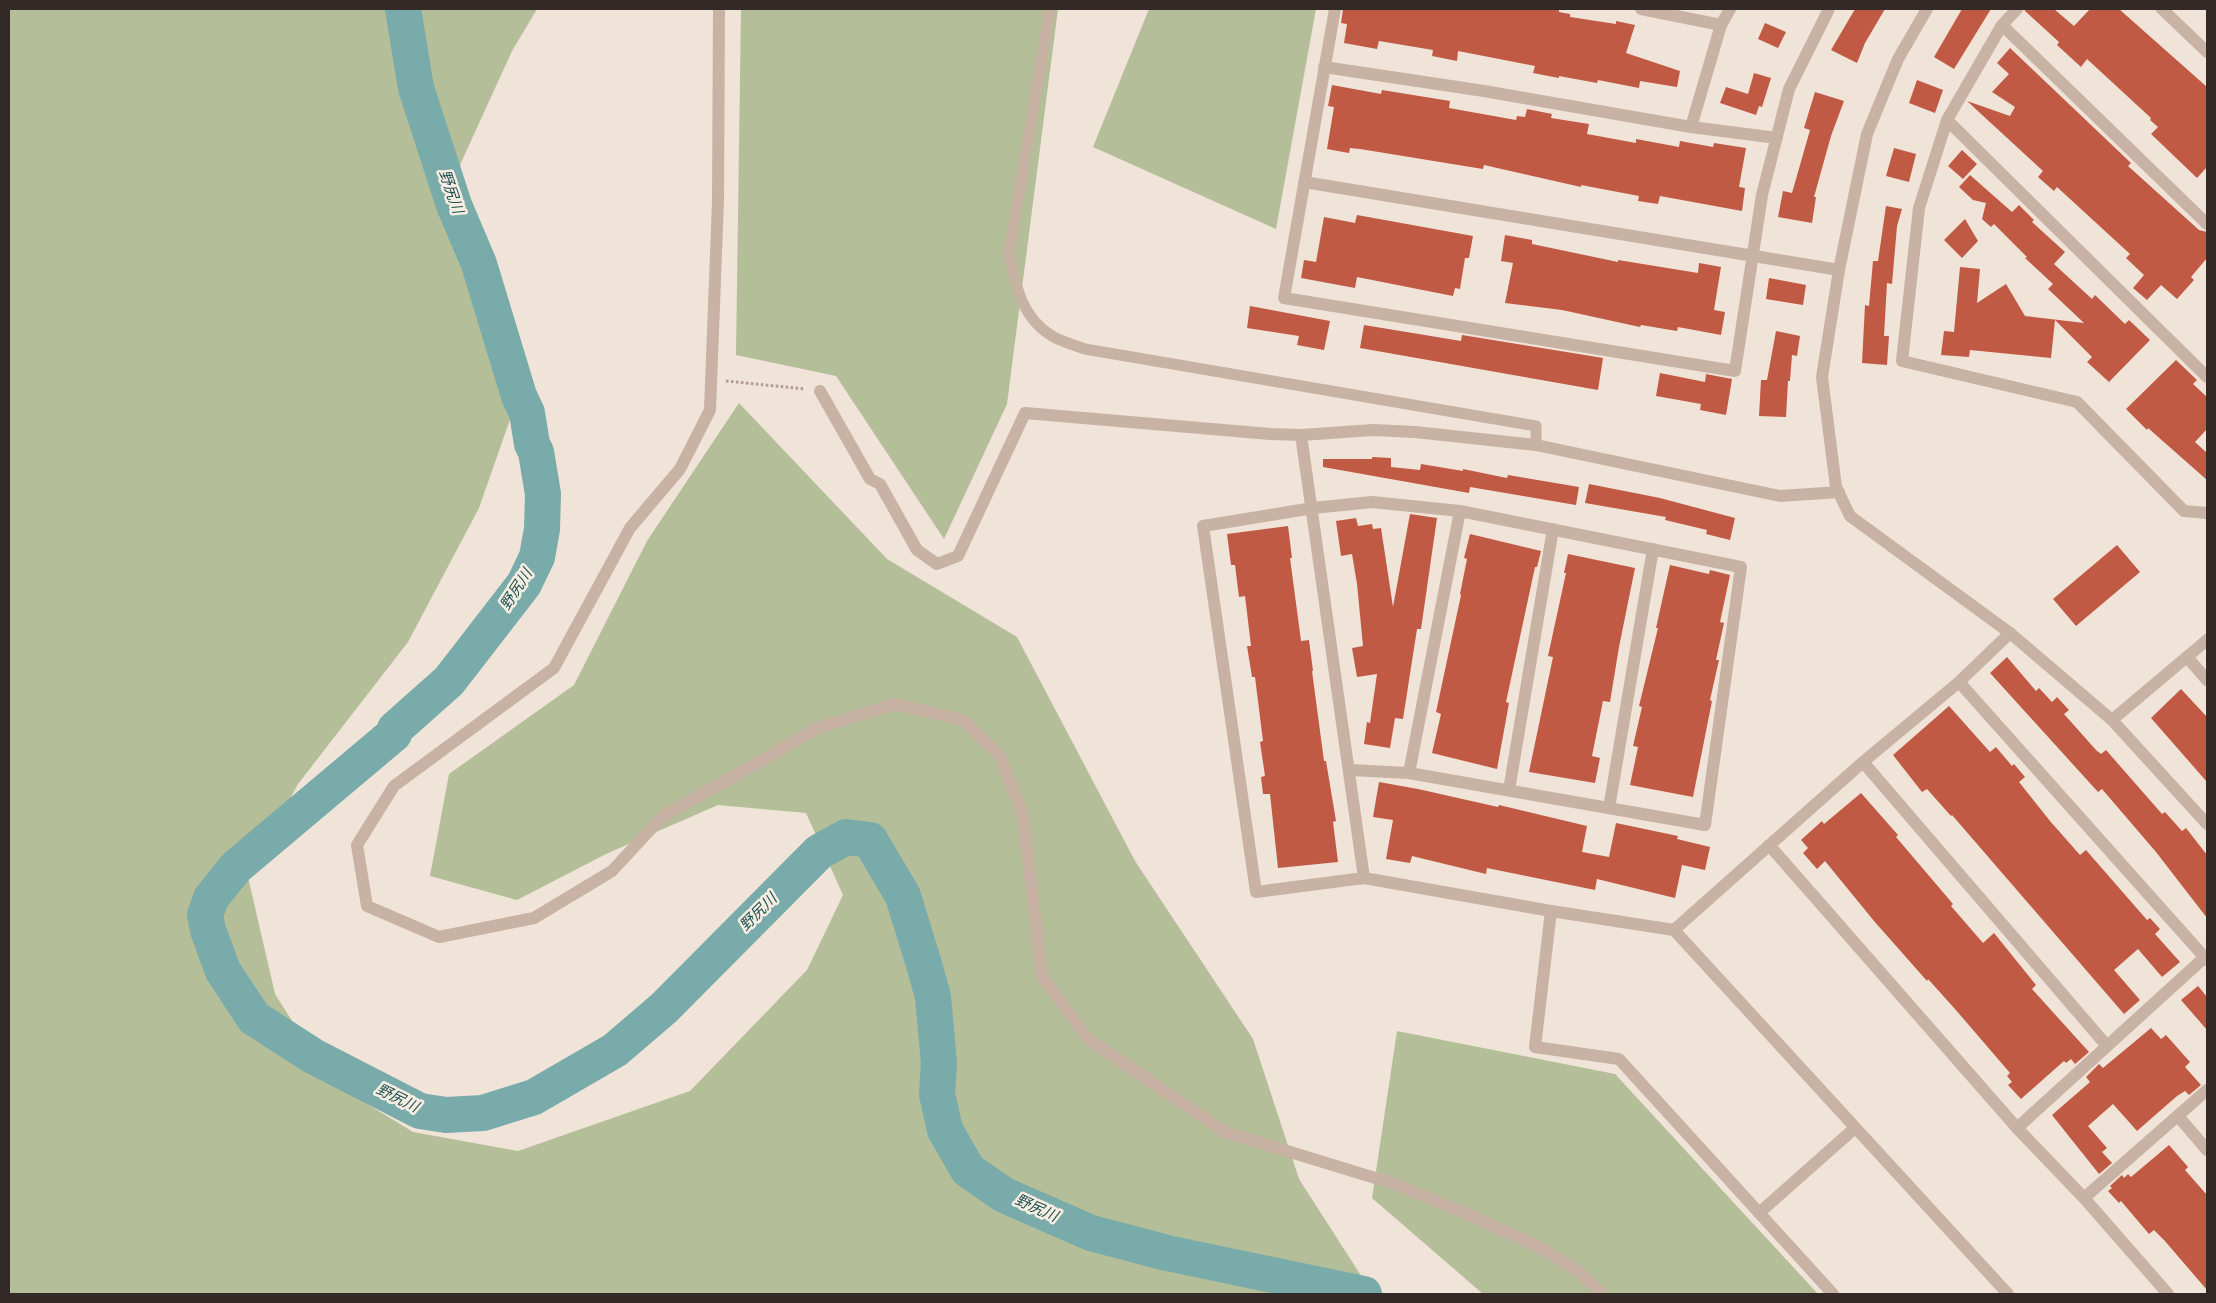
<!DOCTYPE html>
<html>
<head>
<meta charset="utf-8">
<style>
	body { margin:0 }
	#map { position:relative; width:2216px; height:1303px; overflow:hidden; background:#f0e3d8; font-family:"Roboto Condensed",sans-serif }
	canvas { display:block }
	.frame { position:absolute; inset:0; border:10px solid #332926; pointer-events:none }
</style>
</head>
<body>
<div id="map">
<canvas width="2216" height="1303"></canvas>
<div class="frame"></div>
</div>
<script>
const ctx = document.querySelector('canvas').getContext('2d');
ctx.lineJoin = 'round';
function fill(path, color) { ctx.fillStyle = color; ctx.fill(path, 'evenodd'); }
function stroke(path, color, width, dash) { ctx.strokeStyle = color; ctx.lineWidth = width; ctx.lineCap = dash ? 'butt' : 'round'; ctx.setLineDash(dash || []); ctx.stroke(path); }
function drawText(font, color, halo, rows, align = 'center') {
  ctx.font = font + ' "Roboto Condensed","Noto Sans JP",sans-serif'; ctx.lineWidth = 5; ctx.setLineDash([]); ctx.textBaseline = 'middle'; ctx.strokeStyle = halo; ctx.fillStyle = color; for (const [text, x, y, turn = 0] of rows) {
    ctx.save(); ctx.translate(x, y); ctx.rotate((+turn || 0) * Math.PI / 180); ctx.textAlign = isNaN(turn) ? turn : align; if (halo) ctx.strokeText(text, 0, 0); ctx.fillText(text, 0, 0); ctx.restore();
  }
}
fill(new Path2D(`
	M 9,9 L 537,9 L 512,51 L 460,165 L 460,243 L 520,391 L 479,508 L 408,642 L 298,784 L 248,877 L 275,994 L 330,1081 L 413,1132 L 518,1151 L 690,1091 L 807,970 L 843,895 L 806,813 L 718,805 L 608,853 L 517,900 L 430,876 L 449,774 L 574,685 L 647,541 L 739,403 L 887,559 L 1017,637 L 1135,861 L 1253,1039 L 1299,1179 L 1360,1274 L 1379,1294 L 9,1294 Z
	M 741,9 L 1058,9 L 1007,404 L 944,539 L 836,376 L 736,355 Z
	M 1149,9 L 1316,9 L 1276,229 L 1093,147 Z
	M 1397,1031 L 1615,1074 L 1818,1294 L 1483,1294 L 1372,1198 Z`), '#b4be99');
stroke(new Path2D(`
	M 403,9 L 416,88 L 454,205 L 479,264 L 519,396 L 527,413 L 532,444 L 536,452 L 543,494 L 542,529 L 537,557 L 524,584 L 449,681 L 395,729 L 394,734 L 236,867 L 211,898 L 205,915 L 208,930 L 223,971 L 254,1018 L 313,1056 L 420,1111 L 446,1115 L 483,1113 L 534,1097 L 615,1050 L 664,1008 L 819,852 L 846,837 L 870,840 L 903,896 L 925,968 L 933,997 L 939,1063 L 937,1094 L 945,1130 L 968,1170 L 1004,1195 L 1091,1233 L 1167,1253 L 1364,1294`), '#78abaa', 36);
fill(new Path2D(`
	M 1343,9 L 1559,9 L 1559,12 L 1570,14 L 1570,17 L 1616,24 L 1616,21 L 1635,25 L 1626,53 L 1680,71 L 1677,87 L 1640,81 L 1639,88 L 1598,80 L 1597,83 L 1559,76 L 1559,78 L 1533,73 L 1535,66 L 1458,51 L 1457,61 L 1432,56 L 1433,50 L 1379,41 L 1377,49 L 1344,43 L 1347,24 L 1341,23 Z
	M 1855,9 L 1885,9 L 1865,43 L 1857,63 L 1831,50 Z
	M 1962,9 L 1991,9 L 1954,69 L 1934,57 Z
	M 2025,9 L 2054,9 L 2074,26 L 2090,9 L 2119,9 L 2207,87 L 2207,167 L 2197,178 L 2151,134 L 2158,127 L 2150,120 L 2151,118 L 2087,59 L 2081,67 L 2057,45 L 2059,42 L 2025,11 Z
	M 1765,23 L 1786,32 L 1778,48 L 1758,39 Z
	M 2010,48 L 2131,163 L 2128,166 L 2199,230 L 2207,232 L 2207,258 L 2191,277 L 2194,280 L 2177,299 L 2161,285 L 2147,300 L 2133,288 L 2144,275 L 2126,258 L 2130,254 L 2057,187 L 2054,191 L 2038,177 L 2043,171 L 1967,101 L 2010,116 L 2015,107 L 1992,92 L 2009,74 L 1997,63 Z
	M 1754,73 L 1771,78 L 1762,107 L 1759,106 L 1756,115 L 1720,103 L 1726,87 L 1748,94 Z
	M 1917,80 L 1943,90 L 1935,113 L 1909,103 Z
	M 1332,85 L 1381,94 L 1382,90 L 1450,101 L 1449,108 L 1516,120 L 1517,116 L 1525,117 L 1527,109 L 1552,114 L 1551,118 L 1589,124 L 1587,134 L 1636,143 L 1636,139 L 1679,147 L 1680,141 L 1713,147 L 1714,143 L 1746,148 L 1739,187 L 1745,188 L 1742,211 L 1660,196 L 1658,204 L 1638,201 L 1639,196 L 1581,185 L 1581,187 L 1484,165 L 1483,169 L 1360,149 L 1350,148 L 1349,153 L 1327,149 L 1334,107 L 1328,106 Z
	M 1815,92 L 1844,101 L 1831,136 L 1814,197 L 1816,197 L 1812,223 L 1778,217 L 1783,191 L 1792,193 L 1810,130 L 1804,128 Z
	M 1894,148 L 1916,154 L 1909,182 L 1886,176 Z
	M 1962,150 L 1977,164 L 1963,179 L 1948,166 Z
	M 1970,175 L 2012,212 L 2019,205 L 2034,220 L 2032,222 L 2065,252 L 2054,264 L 2092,299 L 2095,295 L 2125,324 L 2129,320 L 2150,340 L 2109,382 L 2087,362 L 2092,357 L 2055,320 L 2051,358 L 1970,350 L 1969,357 L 1941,355 L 1944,331 L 1954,332 L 1960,267 L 1980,269 L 1977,303 L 2006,284 L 2025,316 L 2084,323 L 2048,289 L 2053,284 L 2025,258 L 2027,257 L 1994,224 L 1991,227 L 1982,219 L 1986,203 L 1973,200 L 1959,187 Z
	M 1886,206 L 1902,209 L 1897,226 L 1892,284 L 1887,283 L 1884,336 L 1889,336 L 1887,365 L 1862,363 L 1865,305 L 1869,306 L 1873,261 L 1878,261 Z
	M 1357,215 L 1473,236 L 1469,258 L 1465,258 L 1460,289 L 1455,288 L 1453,296 L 1357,277 L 1355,288 L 1301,278 L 1304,260 L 1316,262 L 1324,217 L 1355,223 Z
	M 1965,219 L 1978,241 L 1962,258 L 1944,240 Z
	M 1505,235 L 1532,240 L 1532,244 L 1618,262 L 1618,260 L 1698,273 L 1699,263 L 1721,267 L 1714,310 L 1725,312 L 1721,335 L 1678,327 L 1677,331 L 1641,325 L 1640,327 L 1562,310 L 1505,303 L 1513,263 L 1501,261 Z
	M 1769,278 L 1806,285 L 1803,305 L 1766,299 Z
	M 1250,306 L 1330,321 L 1324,350 L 1297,345 L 1299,336 L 1247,328 Z
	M 1364,325 L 1461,341 L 1462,335 L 1603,358 L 1598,390 L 1360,348 Z
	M 1776,331 L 1800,336 L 1797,356 L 1792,355 L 1790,381 L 1788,381 L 1786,417 L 1759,416 L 1761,380 L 1767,380 Z
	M 2176,360 L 2197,380 L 2193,384 L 2207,397 L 2207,429 L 2195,442 L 2207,453 L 2207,480 L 2148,428 L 2147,430 L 2126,409 Z
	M 1660,373 L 1705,382 L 1706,374 L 1732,379 L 1726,415 L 1700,410 L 1701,404 L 1656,396 Z
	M 1372,457 L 1391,458 L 1391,467 L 1420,470 L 1421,464 L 1463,471 L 1463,469 L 1507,478 L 1508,475 L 1579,487 L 1576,505 L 1470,487 L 1469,493 L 1323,467 L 1323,459 L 1372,459 Z
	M 1589,484 L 1660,498 L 1735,518 L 1730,540 L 1706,534 L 1707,530 L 1665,520 L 1666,517 L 1585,503 Z
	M 1410,514 L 1437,518 L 1421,629 L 1417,629 L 1403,719 L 1395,718 L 1390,748 L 1364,744 L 1367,722 L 1370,723 L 1377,674 L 1357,677 L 1352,648 L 1363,646 L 1357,584 L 1352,554 L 1341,556 L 1336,521 L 1356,518 L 1358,526 L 1372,524 L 1373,529 L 1381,528 L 1393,607 Z
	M 1288,526 L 1292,558 L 1290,558 L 1301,641 L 1309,640 L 1313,671 L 1312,671 L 1324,761 L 1326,761 L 1336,821 L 1333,822 L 1338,862 L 1278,868 L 1270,794 L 1263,794 L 1261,777 L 1265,776 L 1260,742 L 1263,741 L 1255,677 L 1252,677 L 1247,646 L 1251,646 L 1245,596 L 1239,597 L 1235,565 L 1231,565 L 1227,534 Z
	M 1470,534 L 1541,551 L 1537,567 L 1535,567 L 1506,702 L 1509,703 L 1497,769 L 1432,753 L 1441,714 L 1436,712 L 1461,595 L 1460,594 L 1467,559 L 1464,558 Z
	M 2117,545 L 2140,572 L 2076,626 L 2053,599 Z
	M 1568,554 L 1635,568 L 1619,647 L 1610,702 L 1603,701 L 1592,756 L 1600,758 L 1595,783 L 1529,772 L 1553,657 L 1548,656 L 1566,573 L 1564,573 Z
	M 1670,565 L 1709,574 L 1710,570 L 1730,575 L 1720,622 L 1724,623 L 1716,660 L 1719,660 L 1710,700 L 1712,701 L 1693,797 L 1630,785 L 1638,747 L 1633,746 L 1642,707 L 1639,706 L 1658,628 L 1656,628 Z
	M 2007,657 L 2036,691 L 2039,688 L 2052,702 L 2057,697 L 2069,710 L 2064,714 L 2096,750 L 2101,754 L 2106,750 L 2162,814 L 2165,812 L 2182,831 L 2186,828 L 2207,855 L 2207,918 L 2156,852 L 2102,789 L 2098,792 L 1990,673 Z
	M 2181,689 L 2207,717 L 2207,782 L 2151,718 Z
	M 1949,706 L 1990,752 L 1996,747 L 2012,766 L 2014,764 L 2025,777 L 2019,782 L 2050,821 L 2080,855 L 2086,850 L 2147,920 L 2150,918 L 2160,929 L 2155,934 L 2180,962 L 2162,977 L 2138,949 L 2114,970 L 2140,1000 L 2124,1014 L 1952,815 L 1951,816 L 1927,789 L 1922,792 L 1893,755 Z
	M 1379,782 L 1418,789 L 1498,807 L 1499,805 L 1587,826 L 1582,852 L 1609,857 L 1616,823 L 1678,836 L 1677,839 L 1710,847 L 1705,870 L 1682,865 L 1675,898 L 1597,879 L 1595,890 L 1487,868 L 1486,874 L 1412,856 L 1410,863 L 1386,859 L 1393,820 L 1373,817 Z
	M 1861,793 L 1898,835 L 1896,837 L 1953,904 L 1951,906 L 1983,943 L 1994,933 L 2036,985 L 2032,989 L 2089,1052 L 2075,1064 L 2071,1059 L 2066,1063 L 2064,1061 L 2021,1099 L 2008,1085 L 2012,1082 L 2007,1076 L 2010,1073 L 1955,1009 L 1928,979 L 1927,981 L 1874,921 L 1825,861 L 1817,869 L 1803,853 L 1808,848 L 1801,840 L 1822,821 L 1824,824 Z
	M 2198,986 L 2207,997 L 2207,1030 L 2181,1000 Z
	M 2151,1028 L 2161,1039 L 2166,1035 L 2190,1062 L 2185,1067 L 2201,1085 L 2189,1095 L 2185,1091 L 2177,1096 L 2137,1131 L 2113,1104 L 2088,1126 L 2107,1148 L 2102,1152 L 2112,1163 L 2099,1174 L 2052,1115 L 2090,1082 L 2086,1077 L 2099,1064 L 2103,1068 Z
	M 2169,1145 L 2188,1167 L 2185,1170 L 2207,1195 L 2207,1290 L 2164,1240 L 2154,1230 L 2149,1234 L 2121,1201 L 2119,1203 L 2108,1191 L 2112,1188 L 2110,1186 L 2122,1175 L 2124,1178 L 2128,1174 L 2131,1177 Z`), '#c15a44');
stroke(new Path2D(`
	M 726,381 L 805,389`), '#b29c8f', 3, [2.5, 2.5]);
stroke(new Path2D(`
	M 1050,9 L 1009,253 C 1016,286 1021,317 1052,336 C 1062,342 1075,345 1085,349 L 1536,426 L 1536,445`), '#c7b2a4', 11);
stroke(new Path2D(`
	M 1335,9 L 1284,298 L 1735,371 L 1762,195 L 1789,89 L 1829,9
	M 1641,9 L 1721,25
	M 1730,9 L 1721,25 L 1691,127 L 1777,138
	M 2017,9 L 2002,25 L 1947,120 L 1919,208 L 1902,361 L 2077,402 L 2184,511 L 2207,513
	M 2162,9 L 2207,52
	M 2002,25 L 2207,224
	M 1324,67 L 1484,91 L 1691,127
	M 1947,120 L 2207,377
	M 1304,182 L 1839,270
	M 820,391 L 870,479 L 880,484 L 917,550 L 937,564 L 958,556 L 1025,413 L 1270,434 L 1301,435 L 1373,430 L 1415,432 L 1536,445 L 1780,496 L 1839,492
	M 1301,435 L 1364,878 L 1551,911 L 1674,930 L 1863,762 L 1959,682 L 2010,633
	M 2187,657 L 2207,680
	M 1959,682 L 2207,960
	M 2112,720 L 2207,640
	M 1863,762 L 2107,1046
	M 1350,770 L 1409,773 L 1705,825 L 1741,567 L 1460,511 L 1372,502 L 1313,508 L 1203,526 L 1256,892 L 1364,878
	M 1409,773 L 1460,511
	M 1509,790 L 1553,529
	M 1609,808 L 1653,549
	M 1769,845 L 2017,1128 L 2084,1198 L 2168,1294
	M 1551,911 L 1535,1047 L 1619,1059 L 1833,1294
	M 1674,930 L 2008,1294
	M 2178,1116 L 2207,1150
	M 2017,1128 L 2205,957
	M 2084,1198 L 2207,1090
	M 1759,1213 L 1855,1128`), '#c7b2a4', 12);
stroke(new Path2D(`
	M 719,9 L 718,201 L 710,410 L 680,469 L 630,528 L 554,668 L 394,786 L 357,845 L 367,906 L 439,937 L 534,918 L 612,871 L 662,817 L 818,728 L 895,704 L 963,720 L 999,755 L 1023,815 L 1042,976 L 1088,1039 L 1225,1132 L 1398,1185 L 1483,1221 L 1541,1248 L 1578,1271 L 1602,1294
	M 1927,9 L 1898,59 L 1867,134 L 1839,270 L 1822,377 L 1836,487 L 1850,516 L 2010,633 L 2112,720 L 2207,824`), '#c7b2a4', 12);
drawText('italic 15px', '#1d5252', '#f8ede3', [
	["野尻川",450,192,71],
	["野尻川",517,590,-57],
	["野尻川",759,913,-45],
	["野尻川",397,1099,26],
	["野尻川",1036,1209,24]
]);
</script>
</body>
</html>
